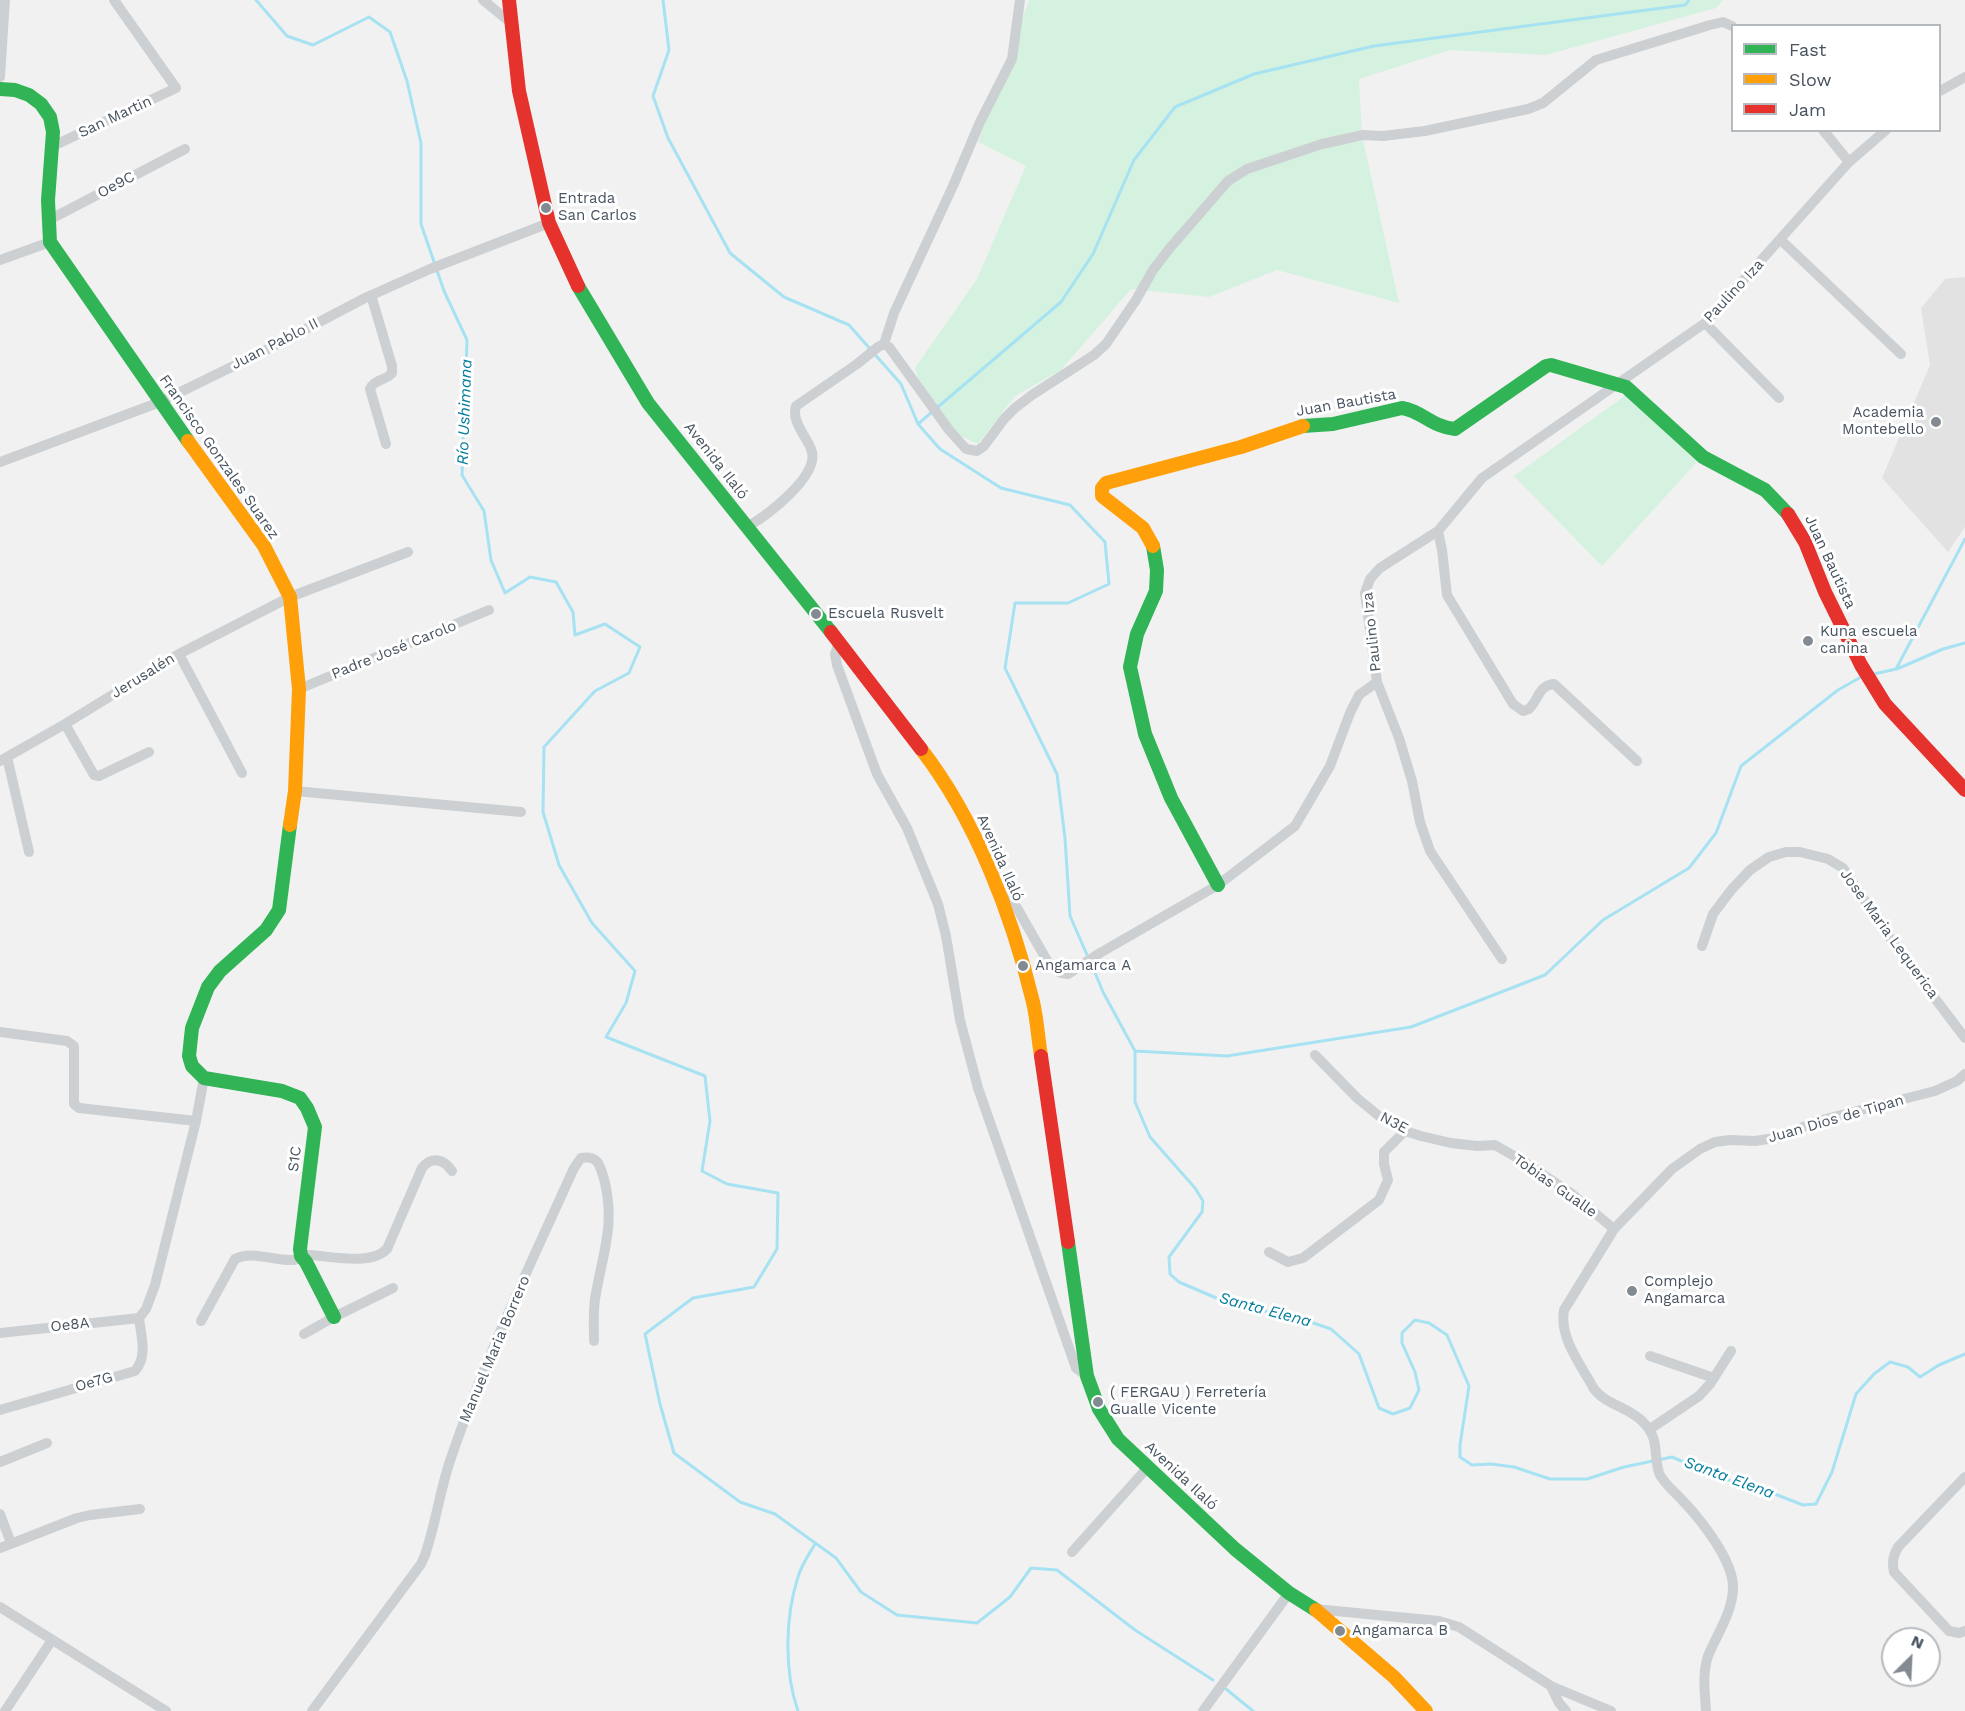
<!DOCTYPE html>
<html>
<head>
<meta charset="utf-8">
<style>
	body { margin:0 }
	#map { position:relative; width:1965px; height:1711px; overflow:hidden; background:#f2f1f1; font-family:"Work Sans",sans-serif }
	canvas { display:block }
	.legend { position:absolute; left:1731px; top:24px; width:210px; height:108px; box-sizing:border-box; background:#fff; border:2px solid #b5babf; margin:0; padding:8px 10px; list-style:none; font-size:18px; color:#47535f }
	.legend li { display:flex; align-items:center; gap:12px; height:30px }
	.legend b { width:30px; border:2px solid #b5babf }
	.north { position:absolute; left:1881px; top:1627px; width:60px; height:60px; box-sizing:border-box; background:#fff; border:2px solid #b5babf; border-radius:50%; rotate:24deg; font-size:16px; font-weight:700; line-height:24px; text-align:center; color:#47535f }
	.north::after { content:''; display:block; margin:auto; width:21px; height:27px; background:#838a92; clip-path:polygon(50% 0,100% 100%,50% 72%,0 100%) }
</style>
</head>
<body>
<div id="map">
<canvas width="1965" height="1711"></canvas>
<ul class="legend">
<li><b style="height:8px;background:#30b455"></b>Fast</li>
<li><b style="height:8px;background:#ff9f0a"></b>Slow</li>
<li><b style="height:8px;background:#e5322d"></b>Jam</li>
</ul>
<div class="north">N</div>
</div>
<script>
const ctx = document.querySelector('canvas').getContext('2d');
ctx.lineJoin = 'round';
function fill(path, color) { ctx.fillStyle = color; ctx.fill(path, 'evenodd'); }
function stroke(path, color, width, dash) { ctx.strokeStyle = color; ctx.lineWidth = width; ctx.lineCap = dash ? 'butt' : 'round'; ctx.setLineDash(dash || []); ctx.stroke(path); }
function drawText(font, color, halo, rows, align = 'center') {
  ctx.font = font + ' "Work Sans",sans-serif'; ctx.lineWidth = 6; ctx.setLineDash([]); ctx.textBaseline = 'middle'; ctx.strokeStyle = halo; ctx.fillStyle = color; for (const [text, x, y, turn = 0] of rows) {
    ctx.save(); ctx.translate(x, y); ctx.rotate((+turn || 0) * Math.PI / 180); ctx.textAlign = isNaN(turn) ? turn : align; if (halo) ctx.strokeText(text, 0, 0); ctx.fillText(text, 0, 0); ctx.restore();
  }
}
fill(new Path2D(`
	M 1965,277 L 1965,527 L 1948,552 L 1882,478 L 1930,365 L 1921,308 L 1945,279 Z`), '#e3e2e3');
fill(new Path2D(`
	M 1029,0 L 1723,0 L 1716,8 L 1546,55 L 1450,50 L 1359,79 L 1362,135 L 1399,303 L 1277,270 L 1209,297 L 1131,289 L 1061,370 L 1015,396 L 978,444 L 948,430 L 923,399 L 915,368 L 977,279 L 1026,166 L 978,142 Z
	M 1626,395 L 1697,462 L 1602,566 L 1514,476 Z`), '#d4f2df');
stroke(new Path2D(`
	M 256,0 L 287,36 L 313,45 L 369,17 L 390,32 L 407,81 L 421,143 L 421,224 L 444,291 L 467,340 L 462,475 L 484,511 L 491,560 L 505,593 L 530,577 L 556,582 L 573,612 L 575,635 L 605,624 L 640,647 L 629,673 L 595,691 L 544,747 L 543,812 L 559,865 L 592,923 L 635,971 L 626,1003 L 606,1037 L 705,1076 L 710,1121 L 702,1171 L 727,1184 L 778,1193 L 777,1249 L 754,1287 L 693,1298 L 645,1334 L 660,1404 L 674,1453 L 740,1502 L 775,1514 L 836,1558 L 861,1592 L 897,1615 L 977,1623 L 1010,1597 L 1031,1568 L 1057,1570 L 1135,1630 L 1213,1680
	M 663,0 L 669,50 L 653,96 L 668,138 L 730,253 L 784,297 L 849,325 L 901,384 L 918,424 L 940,449 L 1001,488 L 1070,505 L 1105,542 L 1109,584 L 1068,603 L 1015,603 L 1005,668 L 1057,774 L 1065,838 L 1070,916 L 1088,957
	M 918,424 L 1061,302 L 1093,254 L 1134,160 L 1175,107 L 1254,74 L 1374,46 L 1685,5 L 1689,0
	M 1897,669 L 1943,649 L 1965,643
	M 1874,674 L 1896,669 L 1965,539
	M 1091,963 L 1103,992 L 1135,1051 L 1135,1102 L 1150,1137 L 1195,1188 L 1203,1201 L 1202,1212 L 1169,1257 L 1170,1274 L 1179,1282 L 1235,1306 L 1293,1316 L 1331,1329 L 1359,1354 L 1379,1408 L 1393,1414 L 1410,1408 L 1419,1390 L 1415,1372 L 1402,1343 L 1402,1333 L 1415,1320 L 1429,1323 L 1447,1335 L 1469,1386 L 1460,1445 L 1460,1457 L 1472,1465 L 1491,1464 L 1514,1467 L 1550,1479 L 1587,1479 L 1624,1467 L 1672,1457 L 1721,1478 L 1767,1491 L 1803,1505 L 1816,1504 L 1832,1472 L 1856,1394 L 1874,1374 L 1890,1362 L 1908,1367 L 1920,1377 L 1939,1365 L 1965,1354
	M 1135,1051 L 1227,1056 L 1411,1027 L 1545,975 L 1603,920 L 1689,868 L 1716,833 L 1741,766 L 1838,690 L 1861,677
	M 1226,1689 L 1253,1711
	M 798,1711 C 784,1671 785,1617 798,1577 C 801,1566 809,1554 815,1544`), '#a6e2f2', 3);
stroke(new Path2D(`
	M 483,0 L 511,23
	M 0,77 L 5,0
	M 1940,91 L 1965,77
	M 1823,130 L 1849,162
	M 53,146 L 176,88 L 114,0
	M 47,221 L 185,149
	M 1781,240 L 1901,354
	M 0,260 L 50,242
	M 371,295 L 392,366 L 392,373 C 386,381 374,379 370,389 L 386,444
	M 1705,323 L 1779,398
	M 884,344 L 894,313 L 953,186 L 980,122 L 1012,59 L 1020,0
	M 0,462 L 160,402 L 264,351 L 365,298 L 430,269 L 549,223
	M 747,527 C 766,516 822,475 811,449 C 806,436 791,421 796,406 L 857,364 L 878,347 L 884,344 L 889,347 L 949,430 L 966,449 L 977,451 L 984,446 L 1004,419 L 1015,408 L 1032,395 L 1094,355 L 1106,344 L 1136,300 L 1153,270 L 1169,249 L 1228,181 L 1247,169 L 1322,144 L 1345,139 L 1362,135 L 1383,136 L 1425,131 L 1528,109 L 1543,103 L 1596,60 L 1710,25 L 1723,22 L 1732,26
	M 1438,531 L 1442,550 L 1447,595 L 1513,704 L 1523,711 L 1529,709 C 1539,699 1539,685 1554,684 L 1637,761
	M 839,642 L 835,654 L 837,665 L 877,774 L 907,828 L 938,904 L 946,936 L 960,1020 L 978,1088 L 1076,1368 L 1087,1376
	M 179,654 L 242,773
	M 1377,682 L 1399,738 L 1412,781 L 1420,822 L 1430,851 L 1502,959
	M 299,689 L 489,610
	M 65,724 L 94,775 L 99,776 L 149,752
	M 7,757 L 29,852
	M 0,761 L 65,724 L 179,654 L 290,597 L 408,552
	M 295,791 L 521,812
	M 1000,893 L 1017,908 L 1049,964 L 1061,973 L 1068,974 L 1100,953 L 1218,885 L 1295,826 L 1330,766 L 1350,713 L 1359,695 L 1377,682 L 1365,593 L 1370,579 L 1380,568 L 1438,531 L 1482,478 L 1705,323 L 1849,162 L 1886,130
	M 1702,946 L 1713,914 L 1732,889 L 1750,870 L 1769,857 L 1786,852 L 1800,852 L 1828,859 L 1843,868 L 1896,947 L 1965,1038
	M 0,1032 L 67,1041 L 74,1046 L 74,1104 L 79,1108 L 196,1121 L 204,1078
	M 1315,1055 L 1357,1098 L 1379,1116 L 1405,1131 L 1421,1136 L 1451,1143 L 1477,1146 L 1495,1145 L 1521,1160 L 1572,1194 L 1614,1229
	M 1269,1252 L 1288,1262 L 1303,1258 L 1379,1200 L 1388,1180 L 1384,1164 L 1384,1152 L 1405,1131
	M 139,1318 L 146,1309 L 155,1285 L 196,1121
	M 201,1321 L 235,1259 C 252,1250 274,1261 292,1260 C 298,1260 302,1255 309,1255 C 331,1256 371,1266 387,1249 L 422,1168 C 432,1156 444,1159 452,1171
	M 0,1333 L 139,1318
	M 304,1334 L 334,1317 L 393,1288
	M 1650,1356 L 1714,1378
	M 0,1410 L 135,1371 C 148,1356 141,1336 139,1318
	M 1650,1429 L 1699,1396 L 1710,1384 L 1731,1351
	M 0,1462 L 47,1443
	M 1965,1477 L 1898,1547 C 1893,1556 1892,1562 1894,1572 L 1949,1631 L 1959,1633 L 1965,1631
	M 0,1514 L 11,1543
	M 0,1548 L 77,1518 L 90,1515 L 140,1509
	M 1072,1552 L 1148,1467
	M 0,1607 L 166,1711
	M 1315,1609 L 1439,1621 L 1459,1627 L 1551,1686 L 1611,1711
	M 1551,1686 L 1559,1703 L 1566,1711
	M 5,1711 L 52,1640
	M 312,1711 L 421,1564 L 425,1555 C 436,1523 440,1489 451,1458 C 485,1358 531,1263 574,1168 L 581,1158 C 598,1155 600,1165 604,1179 C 616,1225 602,1255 595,1299 C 593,1313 594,1328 594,1341
	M 1203,1711 L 1289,1593
	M 1706,1711 C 1705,1693 1702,1674 1708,1656 C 1717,1634 1733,1612 1733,1587 C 1733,1560 1701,1520 1683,1501 C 1676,1493 1663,1483 1659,1473 C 1653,1453 1660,1439 1643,1422 C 1629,1407 1606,1405 1594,1389 C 1581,1365 1559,1338 1564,1310 L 1614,1229 L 1672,1169 L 1700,1149 L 1715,1142 L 1730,1140 L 1755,1141 L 1781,1137 L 1814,1122 L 1935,1091 L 1957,1081 L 1965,1074`), '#cdd0d2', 10);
stroke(new Path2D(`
	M 0,89 L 15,90 L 29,95 L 41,104 L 50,117 L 53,132 L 48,200 L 50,242 L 188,441
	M 578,286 L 648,403 L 831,632
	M 1303,426 L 1333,424 L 1402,408 C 1422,411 1432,427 1455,429 L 1546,366 L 1551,365 L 1626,387 L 1703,457 L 1765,490 L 1788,514
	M 1153,546 L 1157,570 L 1156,591 L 1137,634 L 1130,667 L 1145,734 L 1171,798 L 1218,885
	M 290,825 L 279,910 L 266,930 L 220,971 L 208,987 L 192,1028 L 189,1056 L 192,1066 L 204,1078 L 282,1091 L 300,1098 L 307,1108 L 315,1127 L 300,1249 L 301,1256 L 306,1262 L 334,1317
	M 1068,1242 L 1087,1376 L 1099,1409 L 1118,1439 L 1235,1549 L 1289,1593 L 1316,1610`), '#30b455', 14);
stroke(new Path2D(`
	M 188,441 L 264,546 L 290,597 L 299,689 L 295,791 L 290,825
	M 1153,546 L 1143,528 L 1102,496 L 1102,488 L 1106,483 L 1241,447 L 1303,426
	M 921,749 C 976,820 1012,915 1033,1002 C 1037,1019 1038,1038 1041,1056
	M 1316,1610 L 1394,1677 L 1426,1711`), '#ff9f0a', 14);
stroke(new Path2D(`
	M 509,0 L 519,91 L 549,223 L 578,286
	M 1788,514 L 1805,542 L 1825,592 L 1861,665 L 1885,704 L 1965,790
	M 831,632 L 921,749
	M 1041,1056 L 1068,1242`), '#e5322d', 14);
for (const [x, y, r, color] of [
	[546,208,6,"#838a92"],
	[1936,422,6,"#838a92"],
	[816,614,6,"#838a92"],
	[1808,641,6,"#838a92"],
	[1023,966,6,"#838a92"],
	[1632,1291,6,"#838a92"],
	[1098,1402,6,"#838a92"],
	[1340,1631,6,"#838a92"]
]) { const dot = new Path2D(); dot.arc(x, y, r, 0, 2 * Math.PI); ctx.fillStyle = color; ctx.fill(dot); stroke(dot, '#fff', 2); }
drawText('15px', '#47535f', '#fff', [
	["San Martin",115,117,-25],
	["Oe9C",116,185,-28],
	["Paulino Iza",1734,291,-47],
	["Juan Pablo II",275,344,-27],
	["Juan Bautista",1346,403,-10],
	["Francisco Gonzales Suarez",219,457,55],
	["Avenida Ilaló",716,461,52],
	["Juan Bautista",1830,562,65],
	["Paulino Iza",1372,632,-96],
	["Padre José Carolo",394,650,-22],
	["Jerusalén",143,676,-32],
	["Avenida Ilaló",1000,858,66],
	["Jose Maria Lequerica",1889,934,54],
	["Juan Dios de Tipan",1836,1119,-16],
	["N3E",1394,1123,28],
	["S1C",295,1159,-83],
	["Tobias Gualle",1555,1186,35],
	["Oe8A",70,1325,-6],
	["Manuel Maria Borrero",495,1349,-67],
	["Oe7G",94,1382,-16],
	["Avenida Ilaló",1181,1476,43]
]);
drawText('15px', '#47535f', '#fff', [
	["Entrada",558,199],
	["San Carlos",558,216],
	["Academia",1924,413,"right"],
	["Montebello",1924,430,"right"],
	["Escuela Rusvelt",828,614],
	["Kuna escuela",1820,632],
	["canina",1820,649],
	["Angamarca A",1035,966],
	["Complejo",1644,1282],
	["Angamarca",1644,1299],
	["( FERGAU ) Ferretería",1110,1393],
	["Gualle Vicente",1110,1410],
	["Angamarca B",1352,1631]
], 'left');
drawText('italic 16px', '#057d9d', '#fff', [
	["Río Ushimana",465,412,-88],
	["Santa Elena",1265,1310,15],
	["Santa Elena",1729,1478,20]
]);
</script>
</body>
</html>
